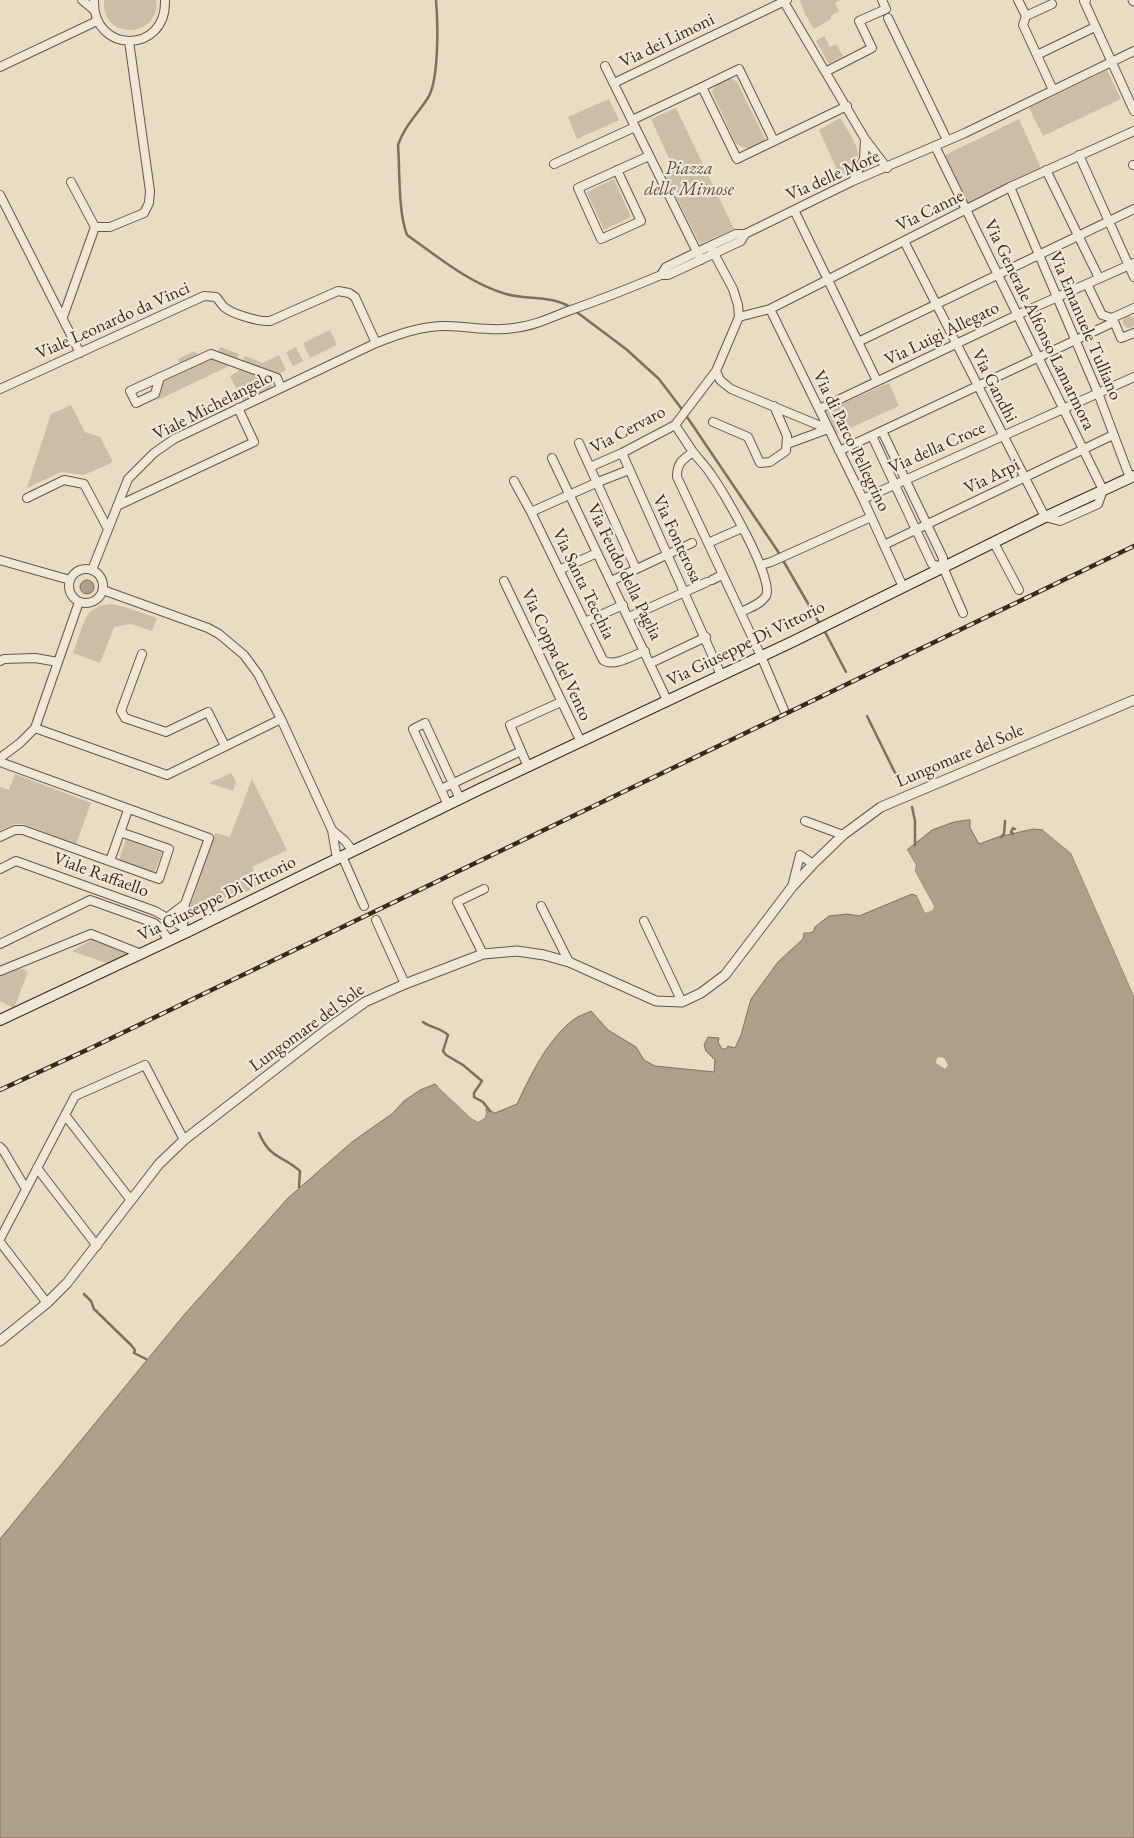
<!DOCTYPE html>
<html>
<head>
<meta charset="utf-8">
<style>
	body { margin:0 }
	canvas { display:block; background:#e8dcc2 }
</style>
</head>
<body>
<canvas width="1134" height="1838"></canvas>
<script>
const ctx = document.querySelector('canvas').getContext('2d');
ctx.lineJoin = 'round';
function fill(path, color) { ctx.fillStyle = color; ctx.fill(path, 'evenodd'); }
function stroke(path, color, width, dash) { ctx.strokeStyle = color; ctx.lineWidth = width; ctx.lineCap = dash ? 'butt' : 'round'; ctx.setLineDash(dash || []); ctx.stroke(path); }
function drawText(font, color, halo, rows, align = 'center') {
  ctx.font = font + ' "EB Garamond",serif'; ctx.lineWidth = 4.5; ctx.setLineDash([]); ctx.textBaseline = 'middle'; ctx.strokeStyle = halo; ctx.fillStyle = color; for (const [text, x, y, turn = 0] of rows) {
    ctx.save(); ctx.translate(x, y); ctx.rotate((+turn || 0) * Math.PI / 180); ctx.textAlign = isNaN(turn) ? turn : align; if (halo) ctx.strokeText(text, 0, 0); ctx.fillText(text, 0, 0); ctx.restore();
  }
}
fill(new Path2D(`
	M 104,0 L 156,0 C 162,36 102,44 104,0 Z
	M 800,0 L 841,0 L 835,3 L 839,11 L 831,16 L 831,19 L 814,29 L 805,14 Z
	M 824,36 L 830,47 L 836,44 L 843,56 L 829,64 L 816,41 Z
	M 1107,70 L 1121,99 L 1043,136 L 1029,108 Z
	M 730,78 L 737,82 L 766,141 L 748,149 L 736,144 L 712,92 L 716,85 Z
	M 609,99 L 619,120 L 577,139 L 568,117 Z
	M 676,108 L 734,229 L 700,244 L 666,177 L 671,163 L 651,119 Z
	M 840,118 C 865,156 868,167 824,188 L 817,183 L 838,172 L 819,130 Z
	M 1019,119 L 1041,168 L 968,204 L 945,155 Z
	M 614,179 L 631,217 L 604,230 L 587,192 Z
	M1123 322a6 6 0 1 1 12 0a6 6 0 1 1-12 0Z
	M 330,330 L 337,345 L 310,358 L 303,343 Z
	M 220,347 L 239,354 L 237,359 L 218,352 Z
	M 296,347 L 303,361 L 293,366 L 286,352 Z
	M 195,351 L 198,356 L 180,364 L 178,359 Z
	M 279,355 L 286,370 L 278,374 L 243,361 L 245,356 L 263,363 Z
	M 212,358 L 231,365 L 158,400 L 164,380 Z
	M 240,370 L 268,379 L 272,385 L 270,389 L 243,402 L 230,376 Z
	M 889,383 L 899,406 L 837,434 L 826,411 Z
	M 71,405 L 85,432 L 100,437 L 113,462 L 84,475 L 61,472 L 27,488 L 51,414 Z
	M 111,604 L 125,607 L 157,618 L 152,631 L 131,624 L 114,627 L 100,663 L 73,653 C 78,642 83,618 91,611 C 97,606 104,605 111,604 Z
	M 231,773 L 236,782 L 233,791 L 209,783 Z
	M 15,774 L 91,803 L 76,844 L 23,824 L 14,824 L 0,831 L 0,787 L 9,790 Z
	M 252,779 L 287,850 L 252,867 L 260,885 L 189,920 L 190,907 L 215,833 L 230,837 Z
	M 126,839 L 162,853 L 154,873 L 119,860 Z
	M 94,939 L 132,954 L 109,964 L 72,951 Z
	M 21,968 L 28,972 L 14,1008 L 0,1001 L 0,976 Z`), '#cbbda6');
const water = new Path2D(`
	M80 587a7 7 0 1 1 14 0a7 7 0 1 1-14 0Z
	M 970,820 L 970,828 L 979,844 L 998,837 L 1033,829 L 1043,830 L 1071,853 L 1134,996 L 1134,1838 L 0,1838 L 0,1539 L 184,1315 L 288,1198 L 352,1142 L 393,1113 L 404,1101 L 420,1090 L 435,1084 L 471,1118 L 478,1122 L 485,1118 L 486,1109 L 495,1113 L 517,1104 C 530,1076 548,1039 573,1020 C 578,1016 585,1014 591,1011 L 608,1030 L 636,1047 L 644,1060 L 655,1066 L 714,1072 L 715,1060 L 706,1051 L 704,1045 L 708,1037 L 719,1038 L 718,1042 L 722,1049 L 726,1049 L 728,1046 L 735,1048 L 741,1035 L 751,999 L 778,962 L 803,939 L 804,933 L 810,933 L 814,931 L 815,927 L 829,916 L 847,914 L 859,916 L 912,894 L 917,896 L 925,913 L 934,906 L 915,871 L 916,865 L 907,850 L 932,830 L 954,822 Z`);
fill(water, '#ae9f89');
stroke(water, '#806f5d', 1);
fill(new Path2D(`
	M 1043,827 L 1055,835 L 1073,852 L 1134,990 L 1134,996 L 1071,853 L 1043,830 Z
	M 906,848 L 916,865 L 915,871 L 934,906 L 933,910 L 925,913 L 917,896 L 919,895 L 927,910 L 931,908 L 913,872 L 913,866 L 905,851 Z
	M 940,1057 L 944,1058 L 948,1065 L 945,1069 L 936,1063 L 937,1058 Z
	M 438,1087 L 441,1087 L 472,1116 L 478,1119 L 483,1117 L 484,1107 L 486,1112 L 485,1118 L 478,1122 L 471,1118 Z`), '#e8dcc2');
stroke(new Path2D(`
	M 436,0 C 438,22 439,77 429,96 C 419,113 404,126 398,145 C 400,171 398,212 407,235 C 438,257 469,283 506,294 C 527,300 551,295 570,307
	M 574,310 L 626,349 L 659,379 L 681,408 L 777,550 L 821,626
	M 824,630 L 846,672
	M 867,716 L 902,787
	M 912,807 L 915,821 L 915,845
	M 1013,834 L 1011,832 L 1013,828 L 1015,829
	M 1001,837 L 1004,834 L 1005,821
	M 423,1022 C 431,1028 441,1028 448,1035 L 443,1051 L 446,1055 L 463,1065 L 482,1081 L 474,1093 L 474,1097 L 483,1102 L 490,1111
	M 259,1133 C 270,1159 282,1155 300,1171 L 299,1187
	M 84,1294 L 91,1301 L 94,1309 L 131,1345 L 135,1350 L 134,1353 L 146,1359`), '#806f5d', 2.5);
const minor = new Path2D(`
	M 82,0 L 94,10
	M 94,0 C 92,54 167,55 165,0
	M 1018,0 L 1026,16 L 1023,25 L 1053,90
	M 1086,0 L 1084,1 L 1134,111
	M 784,2 L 865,139 L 887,168
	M 1026,16 L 1052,4
	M 888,18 L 947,140
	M 1037,55 L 1095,27
	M 605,66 L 701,260
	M 0,67 L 97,21
	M 827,71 L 872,48 L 859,21 L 886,9 L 882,0
	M 614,83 L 787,0
	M 632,120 L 702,87
	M 774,141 L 739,69 L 702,87 L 737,159 L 847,106
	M 1079,155 L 1134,277
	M 554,164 L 635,127
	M 1133,165 L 1134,165
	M 617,170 L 641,221 L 601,239 L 578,188 L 649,156
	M 1046,170 L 1099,278
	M 853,181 L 864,159 L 865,139
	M 71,182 L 95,227
	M 1010,187 L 1098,393 L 1130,478
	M 0,195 L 80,353
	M 794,210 L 877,381
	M 904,241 L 1045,517 L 1060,521 L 1098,504 L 1103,490 L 935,146
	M 710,246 L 733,289 L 738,305 L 739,317 L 716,371 L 720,380 L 731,389 L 828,429
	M 661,275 L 666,267 L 697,252 L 736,234 L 745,234
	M 1087,284 L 1102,315 L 1112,318 L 1134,308
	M 770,309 L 863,499 L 903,587
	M 63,317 L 95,227 L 110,227 L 144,213 L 149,203 L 150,191 L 129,41
	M 739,317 L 770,309 L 1010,187 L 1134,131
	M 1113,319 L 1121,338 L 1134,333
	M 858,342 L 1134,209
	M 160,377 L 155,394 L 136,403 L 130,391 L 211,354 L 277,378 L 281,388
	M 0,389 L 204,296 L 216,297 C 219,300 221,304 224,307 C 232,314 259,322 270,321 L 338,291 L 349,293 L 355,297 L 376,343
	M 819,409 L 1017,315 L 1134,263
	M 713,422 L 748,437 L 760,463 L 770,462 L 786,451 L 787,436 L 774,406
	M 675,425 L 693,452 C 682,460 677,463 677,477 L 761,656 L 784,710
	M 882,431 L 943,558 L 943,567 L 963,613
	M 872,436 L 932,564 L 943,567
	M 579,443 L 636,569
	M 787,444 L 828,429
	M 839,451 L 1114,322
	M 693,452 C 699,460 707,467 712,476 C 724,492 775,580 766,596 C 761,604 749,608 741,612
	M 622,453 L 721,675
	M 552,458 L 667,700
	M 590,467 L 622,453 L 675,425 L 716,371
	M 514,481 L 531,512 L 603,660 C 614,668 633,655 645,651
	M 27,498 L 64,480 L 84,484 L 108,529
	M 863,499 L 1134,377
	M 117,506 L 254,442 L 238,408
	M 531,512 L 598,482 L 629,470
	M 708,543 L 742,528
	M 994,543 L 1019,590
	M 884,545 L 1113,435
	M 0,560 L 70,580
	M 761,565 L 771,562 L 871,517
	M69 586a17 17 0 1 1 34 0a17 17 0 1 1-34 0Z
	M 92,570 L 128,479 L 154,453 L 174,439 L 376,343 C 399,334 421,326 446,326 C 469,326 491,332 514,328 C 533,326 550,318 568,311 C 600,300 630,288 661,275 L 668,275 L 741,241 L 745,234 L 853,181 L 965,133 L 1134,51
	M 559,570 L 597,553
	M 712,580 L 722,575
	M 504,581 L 581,742
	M 611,581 L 692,543
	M 103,590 L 208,628 L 219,634 L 244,655 L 258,674 L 281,719 L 332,830 L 337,859
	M 629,617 L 707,582
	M 585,622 L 623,605
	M 142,654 L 121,711 L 125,718 L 166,732 L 208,712 L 225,746
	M 0,661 L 4,659 L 35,658 L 58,662
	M 651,663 L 706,637
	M 35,728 L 167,775 L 281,719
	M 0,758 L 20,743 L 35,728 L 79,602
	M 0,762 L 209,838 L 185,904 L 168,917
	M 528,767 L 510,725 L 561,702
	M 441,789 L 521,751
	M 448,805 L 413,729 L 425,723 L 460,799
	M 805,821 L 843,835
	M 332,830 L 345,841 L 353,851
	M 0,837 L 15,830 L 23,830 L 159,879 L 169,849 L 120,832
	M 342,856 L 364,906
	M 110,861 L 128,810
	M 0,869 L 16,861 L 155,911 L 183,927 L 187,932
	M 792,887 L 800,855 L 813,864
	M 541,906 L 569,962
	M 376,920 L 405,984
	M 644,921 L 682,1002
	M 183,927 L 185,904
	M 0,944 L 90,900 L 154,923 L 160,928 L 169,940
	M 483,954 L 457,902 L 484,889
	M 0,971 L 91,934 L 141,954
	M 65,1115 L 130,1199
	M 0,1147 L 3,1150 L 26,1189
	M 37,1168 L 97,1246
	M 0,1239 L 75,1096 L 145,1065 L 184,1140
	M 0,1242 L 47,1303`);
const tertiary = new Path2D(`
	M 1133,0 L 1134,1
	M 0,1341 L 47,1303 L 67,1283 L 159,1164 L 184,1140 L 326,1030 L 365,1002 L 405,984 L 483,954 L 517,951 L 544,955 L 569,962 L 656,1001 L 682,1002 L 701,993 L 725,975 L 792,887 L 813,864 L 843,835 L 881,807 L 1134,700`);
const secondary = new Path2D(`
	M 0,1020 L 187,932 L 480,789 L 794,641 L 1045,517 L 1134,476`);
stroke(minor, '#675545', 10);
stroke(tertiary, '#675545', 11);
stroke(secondary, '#3c281b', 12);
stroke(minor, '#f0e8d7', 8);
stroke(tertiary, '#f0e8d7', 9);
stroke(secondary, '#f0e8d7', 10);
const rail = new Path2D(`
	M 0,1090 L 91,1048 L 1134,546`);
stroke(rail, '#3c281b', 4.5);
stroke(rail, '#f0e8d7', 2.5, [8]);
drawText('18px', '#3c281b', '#f0e8d7', [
	["Via dei Limoni",667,41,-26],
	["Via delle More",833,176,-24],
	["Via Canne",930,211,-26],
	["Viale Leonardo da Vinci",113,321,-24],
	["Via Generale Alfonso Lamarmora",1039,325,64],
	["Via Emanuele Tulliano",1085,326,67],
	["Via Luigi Allegato",942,334,-26],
	["Via Gandhi",994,386,63],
	["Viale Michelangelo",213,406,-27],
	["Via Cervaro",628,430,-28],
	["Via di Parco Pellegrino",851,441,64],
	["Via della Croce",937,448,-24],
	["Via Arpi",992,477,-26],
	["Via Fonterosa",677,539,65],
	["Via Feudo della Paglia",624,572,64],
	["Via Santa Tecchia",583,584,64],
	["Via Giuseppe Di Vittorio",746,644,-26],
	["Via Coppa del Vento",556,655,65],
	["Lungomare del Sole",960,756,-23],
	["Viale Raffaello",101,875,20],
	["Via Giuseppe Di Vittorio",217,899,-26],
	["Lungomare del Sole",307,1028,-36]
]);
drawText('italic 18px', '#604d3e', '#f0e8d7', [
	["Piazza",689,169],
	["delle Mimose",689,190]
]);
</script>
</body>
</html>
